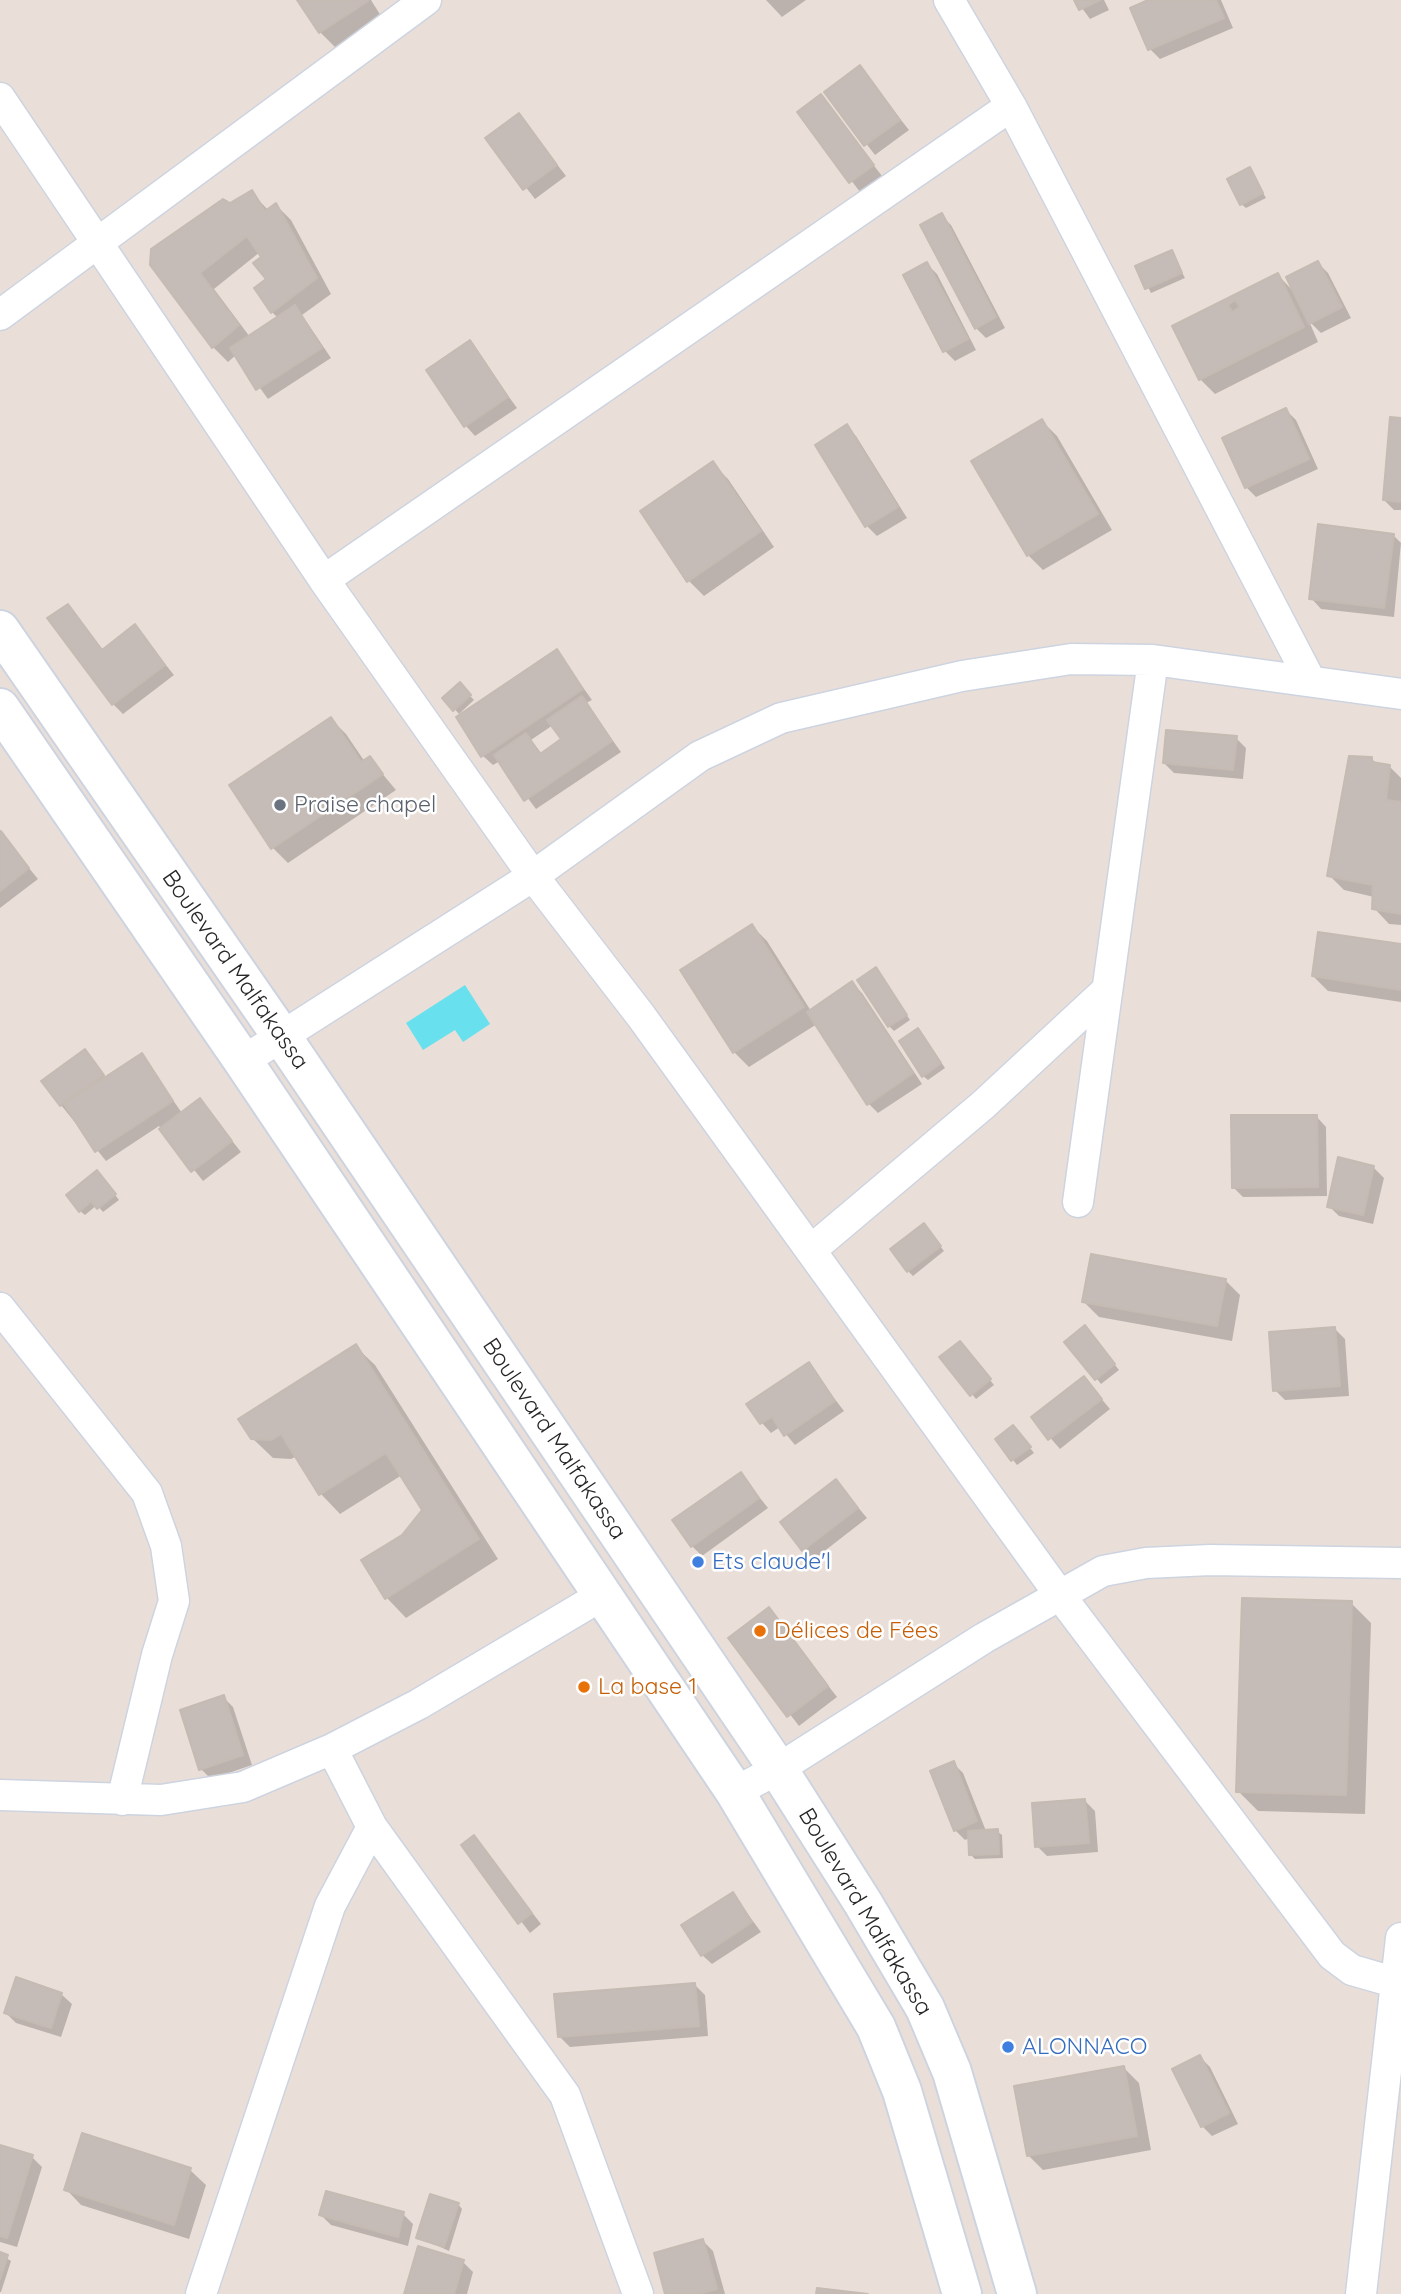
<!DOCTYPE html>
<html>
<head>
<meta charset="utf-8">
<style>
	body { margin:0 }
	canvas { display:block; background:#eadfd8 }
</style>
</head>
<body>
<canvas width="1401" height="2294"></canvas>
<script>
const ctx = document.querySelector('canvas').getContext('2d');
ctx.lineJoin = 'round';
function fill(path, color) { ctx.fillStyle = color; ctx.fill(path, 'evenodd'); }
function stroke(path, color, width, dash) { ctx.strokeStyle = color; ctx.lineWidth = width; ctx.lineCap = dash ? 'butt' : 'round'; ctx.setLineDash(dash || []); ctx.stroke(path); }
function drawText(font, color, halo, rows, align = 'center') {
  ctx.font = font + ' Quicksand,sans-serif'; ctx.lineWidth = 5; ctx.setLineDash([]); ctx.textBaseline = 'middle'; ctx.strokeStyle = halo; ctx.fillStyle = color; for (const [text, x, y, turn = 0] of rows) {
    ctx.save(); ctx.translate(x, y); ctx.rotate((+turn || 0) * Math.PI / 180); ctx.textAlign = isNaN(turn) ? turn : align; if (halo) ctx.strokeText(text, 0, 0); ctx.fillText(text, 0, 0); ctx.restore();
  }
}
fill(new Path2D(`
	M 465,985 L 490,1024 L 463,1042 L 455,1030 L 423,1050 L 406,1023 Z`), '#68e0ee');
fill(new Path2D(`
	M 300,0 L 371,0 L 381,16 L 335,47 L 320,32 Z
	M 766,0 L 806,0 L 782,17 Z
	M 1076,0 L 1104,0 L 1109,10 L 1090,19 Z
	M 1152,0 L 1221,0 L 1233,28 L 1160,59 L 1150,49 L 1133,9 Z
	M 860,68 L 909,130 L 875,155 L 827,93 Z
	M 821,97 L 882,176 L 860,192 L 800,113 Z
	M 519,115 L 566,176 L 535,199 L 488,139 Z
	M 1249,169 L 1266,198 L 1246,208 L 1241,204 Z
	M 251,192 L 269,211 L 276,205 L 291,220 L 331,294 L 302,315 L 331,358 L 268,399 L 236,355 L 228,362 L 213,347 L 152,264 ZM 260,252 L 272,312 L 278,318 L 250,337 L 214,289 Z
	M 941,215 L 951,225 L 1005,328 L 986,338 L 976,328 Z
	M 1171,252 L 1185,278 L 1151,293 L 1138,267 Z
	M 1318,263 L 1328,273 L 1351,318 L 1321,333 L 1309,321 L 1318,342 L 1215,394 L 1200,379 L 1174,327 L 1278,275 L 1294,292 Z
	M 927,264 L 937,274 L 976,350 L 955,361 L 945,351 Z
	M 470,343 L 517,408 L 475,436 L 466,426 Z
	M 1286,410 L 1296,420 L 1318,469 L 1256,497 L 1246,487 Z
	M 1401,420 L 1401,510 L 1394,510 L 1384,500 Z
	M 1042,421 L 1057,436 L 1112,530 L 1043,570 L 1028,555 L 973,462 Z
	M 847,427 L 856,436 L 907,518 L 877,536 L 867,526 Z
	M 713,464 L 728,479 L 774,547 L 704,596 L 689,581 Z
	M 1393,535 L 1401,543 L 1394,617 L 1321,609 L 1311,598 Z
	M 67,606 L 104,651 L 135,627 L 174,675 L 123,714 L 113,704 Z
	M 557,651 L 592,700 L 586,703 L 621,752 L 536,809 L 500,761 L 493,765 L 483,756 ZM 553,725 L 563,740 L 542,754 L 531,740 Z
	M 460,685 L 474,700 L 459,714 L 445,698 Z
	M 331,719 L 346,734 L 365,762 L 370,759 L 396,790 L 288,863 L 273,848 Z
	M 1236,738 L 1246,748 L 1243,779 L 1174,773 L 1164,763 Z
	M 1372,759 L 1378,765 L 1389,766 L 1401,778 L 1401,925 L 1389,924 L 1374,908 L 1374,897 L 1344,890 L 1329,875 Z
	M 0,833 L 38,879 L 0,908 Z
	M 752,926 L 767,941 L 811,1011 L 852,983 L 862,993 L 922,1084 L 878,1113 L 868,1103 L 817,1024 L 749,1067 L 734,1052 Z
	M 1401,946 L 1401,1002 L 1328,991 L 1313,976 Z
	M 880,974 L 910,1020 L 894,1031 L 889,1026 Z
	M 923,1035 L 945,1068 L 928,1080 L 923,1076 Z
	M 84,1051 L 107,1079 L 142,1056 L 182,1113 L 200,1100 L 241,1152 L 203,1181 L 159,1126 L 106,1161 L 61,1105 Z
	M 1316,1116 L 1326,1127 L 1327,1196 L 1243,1197 L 1233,1187 Z
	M 1374,1168 L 1384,1178 L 1373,1224 L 1339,1216 L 1329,1206 Z
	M 102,1177 L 119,1200 L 103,1212 L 97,1205 L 85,1215 L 80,1211 Z
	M 928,1230 L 944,1251 L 913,1276 L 908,1271 Z
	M 1225,1280 L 1240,1295 L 1232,1341 L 1099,1317 L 1084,1302 Z
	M 1335,1329 L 1345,1339 L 1349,1396 L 1285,1400 L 1275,1390 Z
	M 1089,1332 L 1119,1370 L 1101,1384 L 1067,1342 Z
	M 355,1346 L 375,1365 L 498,1559 L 406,1618 L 387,1598 L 363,1561 L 403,1536 L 424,1511 L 402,1475 L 340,1514 L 321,1494 L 297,1456 L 291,1459 L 273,1458 L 252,1438 Z
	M 964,1347 L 994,1385 L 976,1399 L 942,1358 Z
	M 808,1364 L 844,1411 L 795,1445 L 780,1427 L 771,1433 L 762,1423 Z
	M 1084,1378 L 1110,1409 L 1060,1449 L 1033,1418 Z
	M 1018,1432 L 1034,1453 L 1017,1465 L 997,1440 Z
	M 741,1474 L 768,1508 L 702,1556 L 692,1546 Z
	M 836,1481 L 867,1518 L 813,1560 L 803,1550 Z
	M 1351,1603 L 1371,1623 L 1365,1814 L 1258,1811 L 1238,1791 Z
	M 769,1609 L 837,1697 L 799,1726 L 731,1638 Z
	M 223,1697 L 233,1707 L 252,1765 L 211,1779 L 201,1769 Z
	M 953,1763 L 963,1773 L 986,1831 L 997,1831 L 1002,1835 L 1003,1858 L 975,1859 L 971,1855 L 970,1838 L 965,1840 L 955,1830 Z
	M 1085,1801 L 1095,1811 L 1098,1852 L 1047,1856 L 1037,1846 Z
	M 474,1837 L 541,1924 L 530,1933 L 463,1845 Z
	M 733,1894 L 761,1932 L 712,1964 L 702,1955 Z
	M 695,1985 L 705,1995 L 708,2036 L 570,2047 L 560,2037 Z
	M 61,1994 L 72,2004 L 61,2037 L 16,2023 L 6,2013 Z
	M 1200,2057 L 1210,2067 L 1238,2124 L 1212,2136 L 1202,2126 Z
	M 1124,2068 L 1139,2083 L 1151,2150 L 1043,2170 L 1028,2155 Z
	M 0,2147 L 32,2157 L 42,2167 L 17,2247 L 0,2242 Z
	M 190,2170 L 206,2185 L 189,2239 L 81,2205 L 66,2189 Z
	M 458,2204 L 462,2209 L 449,2251 L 418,2237 Z
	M 403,2214 L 413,2224 L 408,2246 L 331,2225 L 321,2215 Z
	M 703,2241 L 713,2251 L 725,2294 L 667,2294 Z
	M 0,2254 L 11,2261 L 1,2292 L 0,2292 Z
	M 463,2262 L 473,2272 L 467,2294 L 406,2294 Z`), '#0003');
const building = new Path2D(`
	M 297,0 L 367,0 L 368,1 L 319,33 Z
	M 1074,0 L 1100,0 L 1079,10 Z
	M 1148,0 L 1216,0 L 1224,18 L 1148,50 L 1130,8 Z
	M 860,65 L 900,120 L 864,146 L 824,92 Z
	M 821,94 L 874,165 L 849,183 L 797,112 Z
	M 519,113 L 557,165 L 523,190 L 485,138 Z
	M 1250,167 L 1263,193 L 1240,205 L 1227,179 Z
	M 252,190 L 265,211 L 276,203 L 317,278 L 271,313 L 254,288 L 266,279 L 253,263 L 261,257 L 247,236 L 200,273 L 239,325 L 212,348 L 150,265 L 151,249 L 223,199 L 230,203 Z
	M 942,213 L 996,317 L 975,329 L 920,225 Z
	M 1172,250 L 1182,273 L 1145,289 L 1135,266 Z
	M 1318,261 L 1342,307 L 1309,324 L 1286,277 Z
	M 927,262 L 968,339 L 943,352 L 903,275 Z
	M 1278,273 L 1304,327 L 1199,380 L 1172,326 ZM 1235,300 L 1240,307 L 1232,312 L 1228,305 Z
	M 295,305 L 322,348 L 256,390 L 230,348 Z
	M 470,340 L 508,397 L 464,427 L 426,370 Z
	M 1286,408 L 1309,459 L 1245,488 L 1222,438 Z
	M 1390,417 L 1401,418 L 1401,502 L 1383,500 Z
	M 1042,419 L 1098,514 L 1027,556 L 971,461 Z
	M 847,424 L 898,507 L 865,527 L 815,445 Z
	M 713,461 L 761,531 L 687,582 L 640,511 Z
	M 1318,524 L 1394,534 L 1384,608 L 1309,599 Z
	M 68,604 L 102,650 L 135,624 L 165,665 L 112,705 L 47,618 Z
	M 557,649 L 583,689 L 481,757 L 456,717 Z
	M 460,682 L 471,695 L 453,711 L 442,698 Z
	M 582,696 L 612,741 L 524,801 L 494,755 L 526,733 L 540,754 L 561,739 L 547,720 Z
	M 331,717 L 361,762 L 370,756 L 383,774 L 271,849 L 229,785 Z
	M 1166,730 L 1237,736 L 1233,770 L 1163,763 Z
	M 1349,756 L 1372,757 L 1372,762 L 1390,765 L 1386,800 L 1401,802 L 1401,914 L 1372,909 L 1373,885 L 1327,876 Z
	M 1,831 L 29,868 L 0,891 L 0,831 Z
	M 752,924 L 804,1007 L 733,1053 L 680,970 Z
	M 1318,932 L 1401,944 L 1401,990 L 1312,976 Z
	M 876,967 L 907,1015 L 888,1027 L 857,980 Z
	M 852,981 L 913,1073 L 867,1105 L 807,1012 Z
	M 918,1028 L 941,1063 L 922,1077 L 899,1041 Z
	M 85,1049 L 104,1075 L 60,1106 L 41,1081 Z
	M 142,1053 L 173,1101 L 95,1152 L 64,1104 Z
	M 200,1098 L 232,1141 L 191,1172 L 159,1129 Z
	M 1231,1115 L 1317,1115 L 1318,1187 L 1232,1188 Z
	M 1338,1157 L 1374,1166 L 1363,1215 L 1327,1207 Z
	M 97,1170 L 116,1194 L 97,1209 L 91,1201 L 79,1212 L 66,1195 Z
	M 924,1223 L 941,1246 L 907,1272 L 890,1249 Z
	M 1091,1254 L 1226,1279 L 1217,1326 L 1082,1302 Z
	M 1085,1325 L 1115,1364 L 1095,1380 L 1064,1342 Z
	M 1335,1327 L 1340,1386 L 1273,1391 L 1269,1332 Z
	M 960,1341 L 991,1379 L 970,1396 L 939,1357 Z
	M 356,1344 L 479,1539 L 385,1599 L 361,1560 L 402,1535 L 422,1510 L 386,1453 L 319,1495 L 281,1434 L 271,1440 L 251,1439 L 238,1419 Z
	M 809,1362 L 835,1401 L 784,1436 L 772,1417 L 760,1424 L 746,1404 Z
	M 1084,1376 L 1102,1399 L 1048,1440 L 1031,1417 Z
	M 1013,1425 L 1031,1447 L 1011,1461 L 995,1439 Z
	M 741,1472 L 759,1498 L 691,1547 L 672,1520 Z
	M 836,1479 L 858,1508 L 802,1551 L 780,1522 Z
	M 1242,1598 L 1352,1601 L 1346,1795 L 1236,1792 Z
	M 769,1607 L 828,1686 L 787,1717 L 728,1638 Z
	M 224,1695 L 243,1755 L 199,1770 L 180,1710 Z
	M 954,1761 L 977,1821 L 954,1831 L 930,1771 Z
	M 1085,1799 L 1089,1843 L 1035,1847 L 1032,1803 Z
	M 998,1829 L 999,1854 L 969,1855 L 968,1831 Z
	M 474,1835 L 532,1913 L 518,1924 L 461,1845 Z
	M 733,1892 L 752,1922 L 701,1956 L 681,1925 Z
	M 16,1977 L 62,1993 L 51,2028 L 4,2013 Z
	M 695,1983 L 699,2026 L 558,2037 L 554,1994 Z
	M 1200,2055 L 1229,2113 L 1201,2127 L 1172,2069 Z
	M 1124,2066 L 1137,2136 L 1027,2156 L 1014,2086 Z
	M 82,2133 L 191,2168 L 174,2225 L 64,2190 Z
	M 0,2145 L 33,2155 L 7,2238 L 0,2236 Z
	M 326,2191 L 404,2212 L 398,2237 L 319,2215 Z
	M 430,2194 L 459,2203 L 444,2247 L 416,2238 Z
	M 703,2239 L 717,2289 L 698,2294 L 665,2294 L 654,2253 Z
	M 418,2246 L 464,2260 L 454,2294 L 404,2294 Z
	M 0,2252 L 8,2255 L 0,2279 Z
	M 817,2288 L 868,2294 L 816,2294 Z`);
fill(building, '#c5bcb8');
stroke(building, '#c5bbb2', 2);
const minor = new Path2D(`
	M 949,0 L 1011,106 L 1310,680
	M 0,98 L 324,580 L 533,876 L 641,1016 L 1059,1594 L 1332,1955 L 1352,1970 L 1401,1984
	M 0,315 L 426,0
	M 324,580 L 1011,106
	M 243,1061 L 533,876 L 700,756 L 781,718 L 962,676 L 1071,659 L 1153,660 L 1401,694
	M 1078,1202 L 1153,660
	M 811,1250 L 983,1105 L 1107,990
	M 0,1308 L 147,1493 L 166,1546 L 174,1601 L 157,1655 L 122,1800
	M 332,1749 L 372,1827 L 565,2095 L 638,2294
	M 735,1792 L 778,1769 L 984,1638 L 1103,1571 L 1146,1563 L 1210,1560 L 1401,1563
	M 0,1795 L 161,1800 L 243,1787 L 332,1749 L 419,1704 L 601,1596
	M 201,2294 L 330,1906 L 372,1827
	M 1361,2294 L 1401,1938`);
const secondary = new Path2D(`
	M 0,630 L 282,1037 L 778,1769 L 863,1903 L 925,2008 L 952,2072 L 1017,2294
	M 0,708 L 243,1061 L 735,1792 L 876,2027 L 902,2091 L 962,2294`);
stroke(minor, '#cdd4e0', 33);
stroke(secondary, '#cdd4e0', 42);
stroke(minor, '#fff', 30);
stroke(secondary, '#fff', 38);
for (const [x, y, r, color] of [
	[280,805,7,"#6b7280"],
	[698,1562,7,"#3f7fe0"],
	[760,1631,7,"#e8710a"],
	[584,1687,7,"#e8710a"],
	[1008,2047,7,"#3f7fe0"]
]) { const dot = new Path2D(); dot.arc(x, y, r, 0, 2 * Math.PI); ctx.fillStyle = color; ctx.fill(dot); stroke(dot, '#fff', 2.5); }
drawText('23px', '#5b616d', '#fff', [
	["Praise chapel",294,805]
], 'left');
drawText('23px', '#272727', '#fff', [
	["Boulevard Malfakassa",235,970,55],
	["Boulevard Malfakassa",554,1439,56],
	["Boulevard Malfakassa",865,1912,59]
]);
drawText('23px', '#366cbe', '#fff', [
	["Ets claude'l",712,1562],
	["ALONNACO",1022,2047]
], 'left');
drawText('23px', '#c56008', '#fff', [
	["Délices de Fées",774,1631],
	["La base 1",598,1687]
], 'left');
</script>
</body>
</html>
